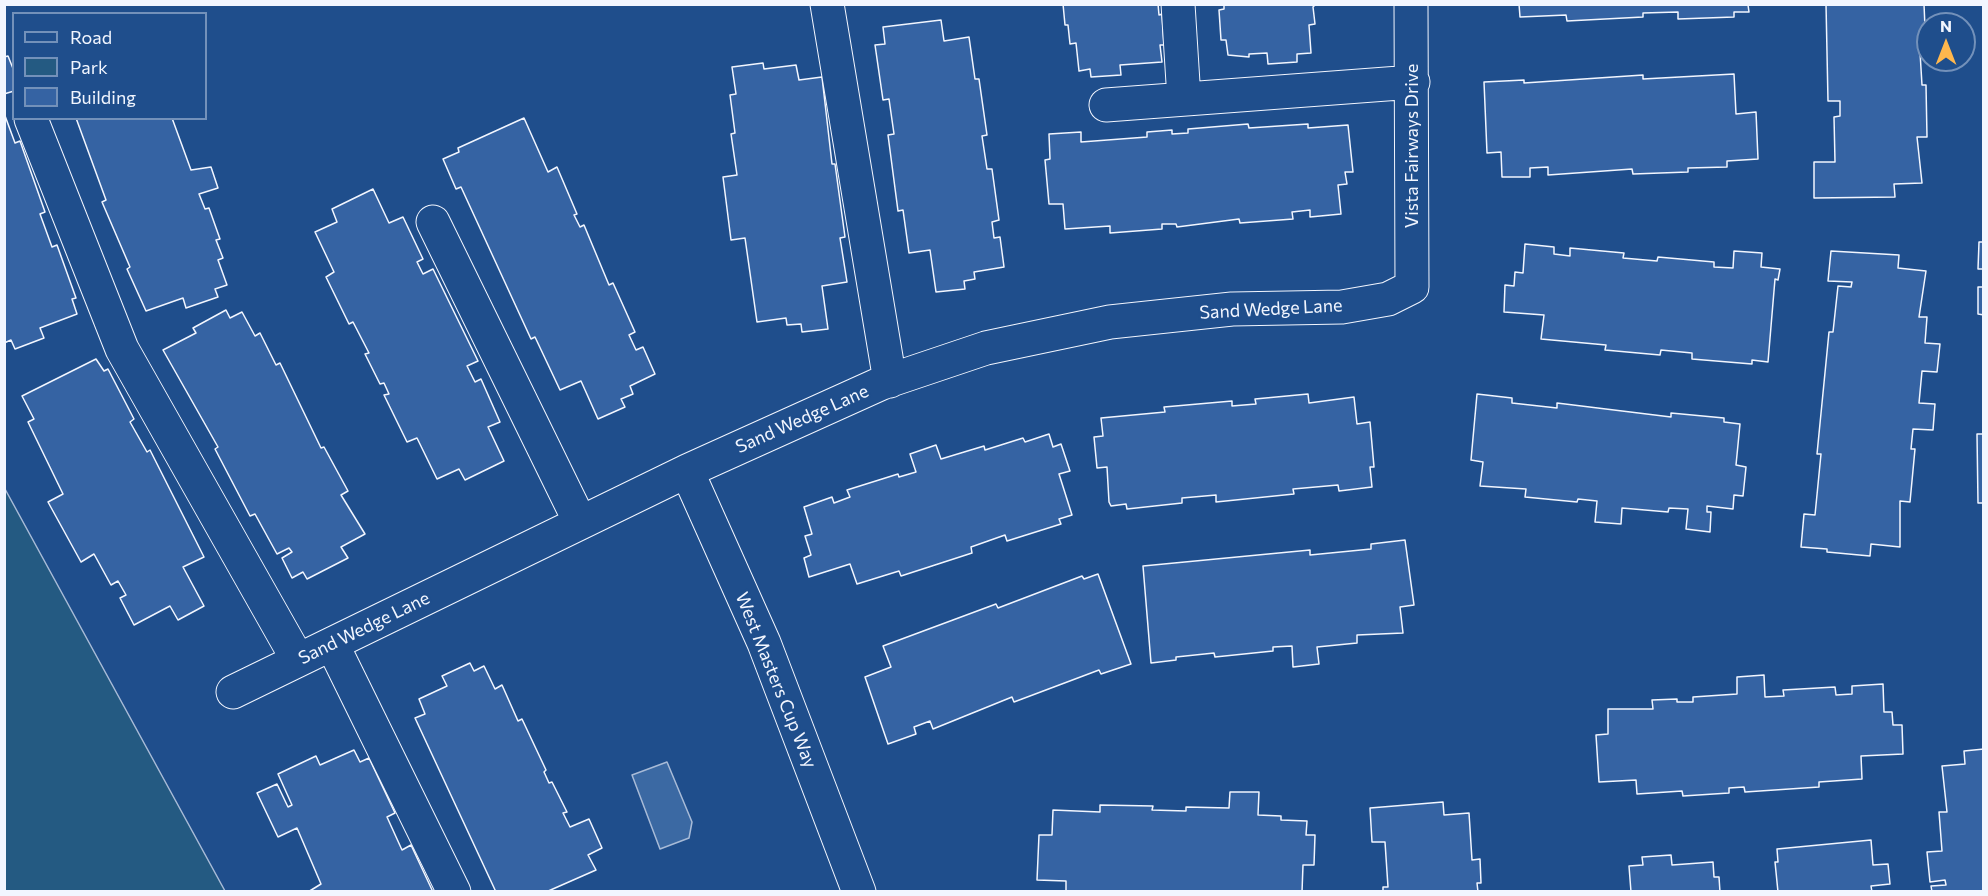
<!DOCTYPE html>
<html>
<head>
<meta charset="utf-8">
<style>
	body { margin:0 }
	#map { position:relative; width:1988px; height:896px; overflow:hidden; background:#1f4e8c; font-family:Commissioner,sans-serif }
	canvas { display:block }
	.frame { position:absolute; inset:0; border:6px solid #f2f6ff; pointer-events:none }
	.legend { position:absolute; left:12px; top:12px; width:195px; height:108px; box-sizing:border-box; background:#1f4e8c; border:2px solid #7391ba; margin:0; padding:8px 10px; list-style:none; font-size:18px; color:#f2f6ff }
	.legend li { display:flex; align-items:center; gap:12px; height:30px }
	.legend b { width:30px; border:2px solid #7391ba }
	.north { position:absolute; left:1916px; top:12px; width:60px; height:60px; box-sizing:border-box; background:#1f4e8c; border:2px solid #7391ba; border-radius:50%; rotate:0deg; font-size:16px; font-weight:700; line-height:24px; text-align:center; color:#f2f6ff }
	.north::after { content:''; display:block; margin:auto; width:21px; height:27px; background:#ffb74d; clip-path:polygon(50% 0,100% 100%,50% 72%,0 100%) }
</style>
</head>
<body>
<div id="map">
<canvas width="1988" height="896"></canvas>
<div class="frame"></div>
<ul class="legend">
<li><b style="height:8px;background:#1f4e8c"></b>Road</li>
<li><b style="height:16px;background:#245a82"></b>Park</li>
<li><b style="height:16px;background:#3563a3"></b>Building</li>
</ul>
<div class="north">N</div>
</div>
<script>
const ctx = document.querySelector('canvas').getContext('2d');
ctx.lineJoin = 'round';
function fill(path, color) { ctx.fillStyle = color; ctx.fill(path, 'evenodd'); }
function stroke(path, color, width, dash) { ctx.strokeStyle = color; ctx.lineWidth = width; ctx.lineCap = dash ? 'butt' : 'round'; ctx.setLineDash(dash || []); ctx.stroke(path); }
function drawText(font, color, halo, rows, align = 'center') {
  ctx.font = font + ' Commissioner,sans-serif'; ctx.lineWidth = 4.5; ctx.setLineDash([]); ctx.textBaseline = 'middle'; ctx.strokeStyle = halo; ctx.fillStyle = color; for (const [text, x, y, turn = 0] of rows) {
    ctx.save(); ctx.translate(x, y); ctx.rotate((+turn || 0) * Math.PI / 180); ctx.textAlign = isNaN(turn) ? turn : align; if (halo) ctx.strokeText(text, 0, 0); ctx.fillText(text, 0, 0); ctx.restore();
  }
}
const green = new Path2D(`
	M 5,489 L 225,891 L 5,891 Z`);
fill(green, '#245a82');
stroke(green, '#a8bbd7', 1.5);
const water = new Path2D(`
	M 667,762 L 692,822 L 689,838 L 660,849 L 632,775 Z`);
fill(water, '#3b69a3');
stroke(water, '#a8bbd7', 1.5);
const building = new Path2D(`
	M 1063,4 L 1158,4 L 1159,15 L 1162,14 L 1164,45 L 1160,45 L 1162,62 L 1120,65 L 1121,75 L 1091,77 L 1090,69 L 1079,71 L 1076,43 L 1070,44 L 1068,25 L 1065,25 Z
	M 1224,4 L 1316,4 L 1313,7 L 1315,24 L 1309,25 L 1311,53 L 1297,54 L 1297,62 L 1268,64 L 1267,53 L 1249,54 L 1249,57 L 1228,55 L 1226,40 L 1221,40 L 1219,10 L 1224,9 Z
	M 1519,4 L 1750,4 L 1750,5 L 1748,5 L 1749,12 L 1734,12 L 1734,17 L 1678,19 L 1678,12 L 1643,13 L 1643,17 L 1567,21 L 1566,15 L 1520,17 Z
	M 1826,4 L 1924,4 L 1926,51 L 1920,52 L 1922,85 L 1926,85 L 1927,137 L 1917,137 L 1922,183 L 1894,184 L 1895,197 L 1814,198 L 1814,162 L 1835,162 L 1834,117 L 1840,116 L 1840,101 L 1828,101 Z
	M 941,20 L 944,41 L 969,37 L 975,79 L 979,79 L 987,135 L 982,136 L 987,169 L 992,169 L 999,220 L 992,222 L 994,238 L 1000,237 L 1004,267 L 974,272 L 975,279 L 964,281 L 965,289 L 936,292 L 930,250 L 909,253 L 903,210 L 898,211 L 888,135 L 894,134 L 889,99 L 883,100 L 875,45 L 885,44 L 883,27 Z
	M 8,56 L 14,71 L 14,91 L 4,94 L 4,57 Z
	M 763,63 L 764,69 L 796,65 L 799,80 L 822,77 L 832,164 L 835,164 L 845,237 L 840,238 L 847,282 L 822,286 L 828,329 L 802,332 L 801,324 L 787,325 L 786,318 L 757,322 L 745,238 L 731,240 L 723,177 L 737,175 L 731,134 L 735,133 L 730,95 L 736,94 L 732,67 Z
	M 1734,74 L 1736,114 L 1756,112 L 1758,159 L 1727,161 L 1727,167 L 1688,168 L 1688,172 L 1633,174 L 1632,169 L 1548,175 L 1548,167 L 1530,168 L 1530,177 L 1502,177 L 1501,152 L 1487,153 L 1484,82 L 1524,80 L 1524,83 L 1643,75 L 1643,79 Z
	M 4,113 L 15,143 L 20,141 L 45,212 L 40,214 L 52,247 L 57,245 L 76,298 L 72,299 L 77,314 L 40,328 L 44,338 L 15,349 L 11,340 L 4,343 Z
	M 76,118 L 172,118 L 191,170 L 211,167 L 218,188 L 199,194 L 205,209 L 209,208 L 220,239 L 216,240 L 223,258 L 218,260 L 227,285 L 215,289 L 218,297 L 186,308 L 183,298 L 146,311 L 127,269 L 130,267 L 102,202 L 106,200 Z
	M 524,118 L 548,172 L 557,167 L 577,214 L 574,215 L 580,227 L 584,225 L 609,285 L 613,283 L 635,332 L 629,335 L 636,350 L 643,347 L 655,374 L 630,386 L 633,394 L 621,399 L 625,407 L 598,419 L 581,381 L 560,390 L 535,337 L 531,339 L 461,187 L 456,189 L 443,159 L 459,152 L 458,148 Z
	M 1248,124 L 1249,128 L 1308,124 L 1308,128 L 1348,125 L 1353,172 L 1345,172 L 1347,184 L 1338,185 L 1341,214 L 1310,217 L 1310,210 L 1292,212 L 1293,219 L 1240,223 L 1239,219 L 1177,227 L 1176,224 L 1162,224 L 1162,229 L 1110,233 L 1110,226 L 1065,229 L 1063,204 L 1049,204 L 1045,160 L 1050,159 L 1049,134 L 1081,132 L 1081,142 L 1147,137 L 1147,132 L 1172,130 L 1172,134 L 1188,133 L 1188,129 Z
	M 373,189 L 389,223 L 403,217 L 423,259 L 417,262 L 423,274 L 433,269 L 478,361 L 467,366 L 475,382 L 481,379 L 500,422 L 488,427 L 504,461 L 465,480 L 459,469 L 437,479 L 417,438 L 407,442 L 384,395 L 389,394 L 384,383 L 380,384 L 365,354 L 369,353 L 353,322 L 349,324 L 326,277 L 334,272 L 315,232 L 337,222 L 332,209 Z
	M 1979,242 L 1984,242 L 1984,269 L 1978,269 Z
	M 1525,244 L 1554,247 L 1554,254 L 1570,256 L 1570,248 L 1624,253 L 1623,258 L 1657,261 L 1658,257 L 1714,262 L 1714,267 L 1733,268 L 1734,251 L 1762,253 L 1761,267 L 1780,269 L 1778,280 L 1775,279 L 1768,362 L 1752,360 L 1752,364 L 1692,359 L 1692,353 L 1661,350 L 1660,355 L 1605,350 L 1606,345 L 1541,339 L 1544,315 L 1504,312 L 1505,285 L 1514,286 L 1515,272 L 1523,273 Z
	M 1831,251 L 1899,255 L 1898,268 L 1926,271 L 1919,317 L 1927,317 L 1925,343 L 1940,344 L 1937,372 L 1922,371 L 1919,403 L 1935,404 L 1933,430 L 1913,429 L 1911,449 L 1915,449 L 1910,502 L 1900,501 L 1900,547 L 1871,544 L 1870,556 L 1827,552 L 1827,549 L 1801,547 L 1804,514 L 1815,515 L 1821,454 L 1817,454 L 1829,332 L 1833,332 L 1838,286 L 1851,287 L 1852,282 L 1828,281 Z
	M 1978,287 L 1984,287 L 1984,315 L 1978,314 Z
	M 226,310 L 230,318 L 242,312 L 255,336 L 260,333 L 276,365 L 280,363 L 321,448 L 324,447 L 348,491 L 341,495 L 365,534 L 341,547 L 348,558 L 307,579 L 303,572 L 292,578 L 282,558 L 292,552 L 289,548 L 277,554 L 255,514 L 250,516 L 215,449 L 218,447 L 163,350 L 196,333 L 193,328 Z
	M 96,359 L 104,371 L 108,369 L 134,419 L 130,422 L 147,452 L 150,450 L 204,557 L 183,567 L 204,606 L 178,620 L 170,606 L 134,625 L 120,598 L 126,595 L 118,581 L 111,585 L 94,554 L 81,562 L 48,502 L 63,494 L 28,422 L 34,419 L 22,396 Z
	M 1308,394 L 1309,403 L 1354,397 L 1357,424 L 1370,422 L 1374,467 L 1370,467 L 1372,487 L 1339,491 L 1338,485 L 1293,489 L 1294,494 L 1216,502 L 1216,495 L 1182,498 L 1182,503 L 1127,509 L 1126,504 L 1111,506 L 1109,502 L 1107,467 L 1097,468 L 1094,437 L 1103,436 L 1101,418 L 1165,412 L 1164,407 L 1232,401 L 1232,406 L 1256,404 L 1255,399 Z
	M 1477,394 L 1512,398 L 1512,403 L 1557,408 L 1557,403 L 1671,417 L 1671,413 L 1724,418 L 1724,422 L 1740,424 L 1736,465 L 1746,467 L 1743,496 L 1734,495 L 1733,509 L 1707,506 L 1707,512 L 1711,512 L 1710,532 L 1686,529 L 1688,509 L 1669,508 L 1668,512 L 1622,508 L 1621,524 L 1595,522 L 1597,501 L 1578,499 L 1577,502 L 1525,497 L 1526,489 L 1480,486 L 1483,462 L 1471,460 Z
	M 1049,434 L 1053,447 L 1061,444 L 1070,471 L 1059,474 L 1072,515 L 1059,519 L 1061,524 L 1007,541 L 1005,535 L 971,547 L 972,553 L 901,576 L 899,571 L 857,584 L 850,564 L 809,577 L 804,558 L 811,555 L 805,536 L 812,534 L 804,507 L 832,497 L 834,503 L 850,497 L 847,490 L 898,474 L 899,477 L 916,472 L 910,454 L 936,445 L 941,459 L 984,446 L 985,450 L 1023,438 L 1025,442 Z
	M 1977,434 L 1984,434 L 1984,503 L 1978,503 Z
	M 1405,540 L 1414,605 L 1400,607 L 1403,633 L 1357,635 L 1357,643 L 1317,647 L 1319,664 L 1293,667 L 1292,646 L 1273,647 L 1273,651 L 1215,657 L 1214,653 L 1176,657 L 1176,660 L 1151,663 L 1143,566 L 1310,550 L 1310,555 L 1371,549 L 1371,544 Z
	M 1098,574 L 1131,664 L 1101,674 L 1099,670 L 1014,702 L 1012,697 L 933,729 L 930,721 L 914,727 L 916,734 L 888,744 L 865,677 L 891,667 L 883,646 L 996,604 L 998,608 L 1082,576 L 1084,579 Z
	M 470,663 L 474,671 L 484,666 L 495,689 L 502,685 L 518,721 L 522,719 L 546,770 L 544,772 L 549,783 L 552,782 L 567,812 L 563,813 L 570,827 L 589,819 L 602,848 L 588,855 L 596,870 L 546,892 L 496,892 L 415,718 L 425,714 L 419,699 L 447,686 L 442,676 Z
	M 1764,675 L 1765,697 L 1784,696 L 1783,690 L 1835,687 L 1836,695 L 1852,694 L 1852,686 L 1883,684 L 1884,712 L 1892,712 L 1893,725 L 1902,725 L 1903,754 L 1861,756 L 1862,779 L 1819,782 L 1819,787 L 1745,792 L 1744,787 L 1729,788 L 1729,793 L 1683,796 L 1682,791 L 1637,794 L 1636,780 L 1599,782 L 1596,735 L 1608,734 L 1608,709 L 1653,709 L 1652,700 L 1677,699 L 1677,702 L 1693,702 L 1693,697 L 1737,694 L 1737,677 Z
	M 1984,749 L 1984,892 L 1932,892 L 1931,886 L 1946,885 L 1945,880 L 1930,882 L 1927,852 L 1942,851 L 1939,812 L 1947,812 L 1942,766 L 1965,764 L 1964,751 Z
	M 354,750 L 360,762 L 369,758 L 395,813 L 387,817 L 402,850 L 411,845 L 433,892 L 308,892 L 321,884 L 297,828 L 278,837 L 257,793 L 277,784 L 288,807 L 292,805 L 278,774 L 316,756 L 320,765 Z
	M 1230,792 L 1259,792 L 1258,815 L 1281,816 L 1281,820 L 1307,821 L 1306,835 L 1315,835 L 1314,865 L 1303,865 L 1302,892 L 1066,892 L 1066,881 L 1037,880 L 1039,835 L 1052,835 L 1053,810 L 1100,812 L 1100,805 L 1153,806 L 1152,810 L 1186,811 L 1186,807 L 1229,808 Z
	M 1443,802 L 1444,815 L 1469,813 L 1472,860 L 1480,859 L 1481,883 L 1477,883 L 1478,892 L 1383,892 L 1383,887 L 1388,887 L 1385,842 L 1372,842 L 1370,808 Z
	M 1871,840 L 1873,865 L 1888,864 L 1890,884 L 1871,886 L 1872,892 L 1778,892 L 1775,862 L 1778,862 L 1777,849 Z
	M 1671,855 L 1672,865 L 1713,862 L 1714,877 L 1719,877 L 1720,892 L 1631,892 L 1629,866 L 1643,865 L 1642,857 Z`);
fill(building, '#3563a3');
stroke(building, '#f2f6ff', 1.5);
const minor = new Path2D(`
	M 827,4 L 890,381
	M 1178,4 L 1184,99
	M 1106,105 L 1413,82
	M 31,119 L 122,349 L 298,660
	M 433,222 L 580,522
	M 687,471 L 764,643 L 859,892
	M 332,644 L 454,892
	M 233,692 L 687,471 L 882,383 L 986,348 L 1110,322 L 1232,309 L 1342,307 L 1388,299 L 1412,287 L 1411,4`);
stroke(minor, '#f2f6ff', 35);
stroke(minor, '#1f4e8c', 33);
drawText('18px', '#f2f6ff', '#1f4e8c', [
	["Vista Fairways Drive",1412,146,-90],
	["Sand Wedge Lane",1271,309,-3],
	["Sand Wedge Lane",802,419,-24],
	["Sand Wedge Lane",364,628,-26],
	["West Masters Cup Way",776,680,68]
]);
</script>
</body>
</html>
